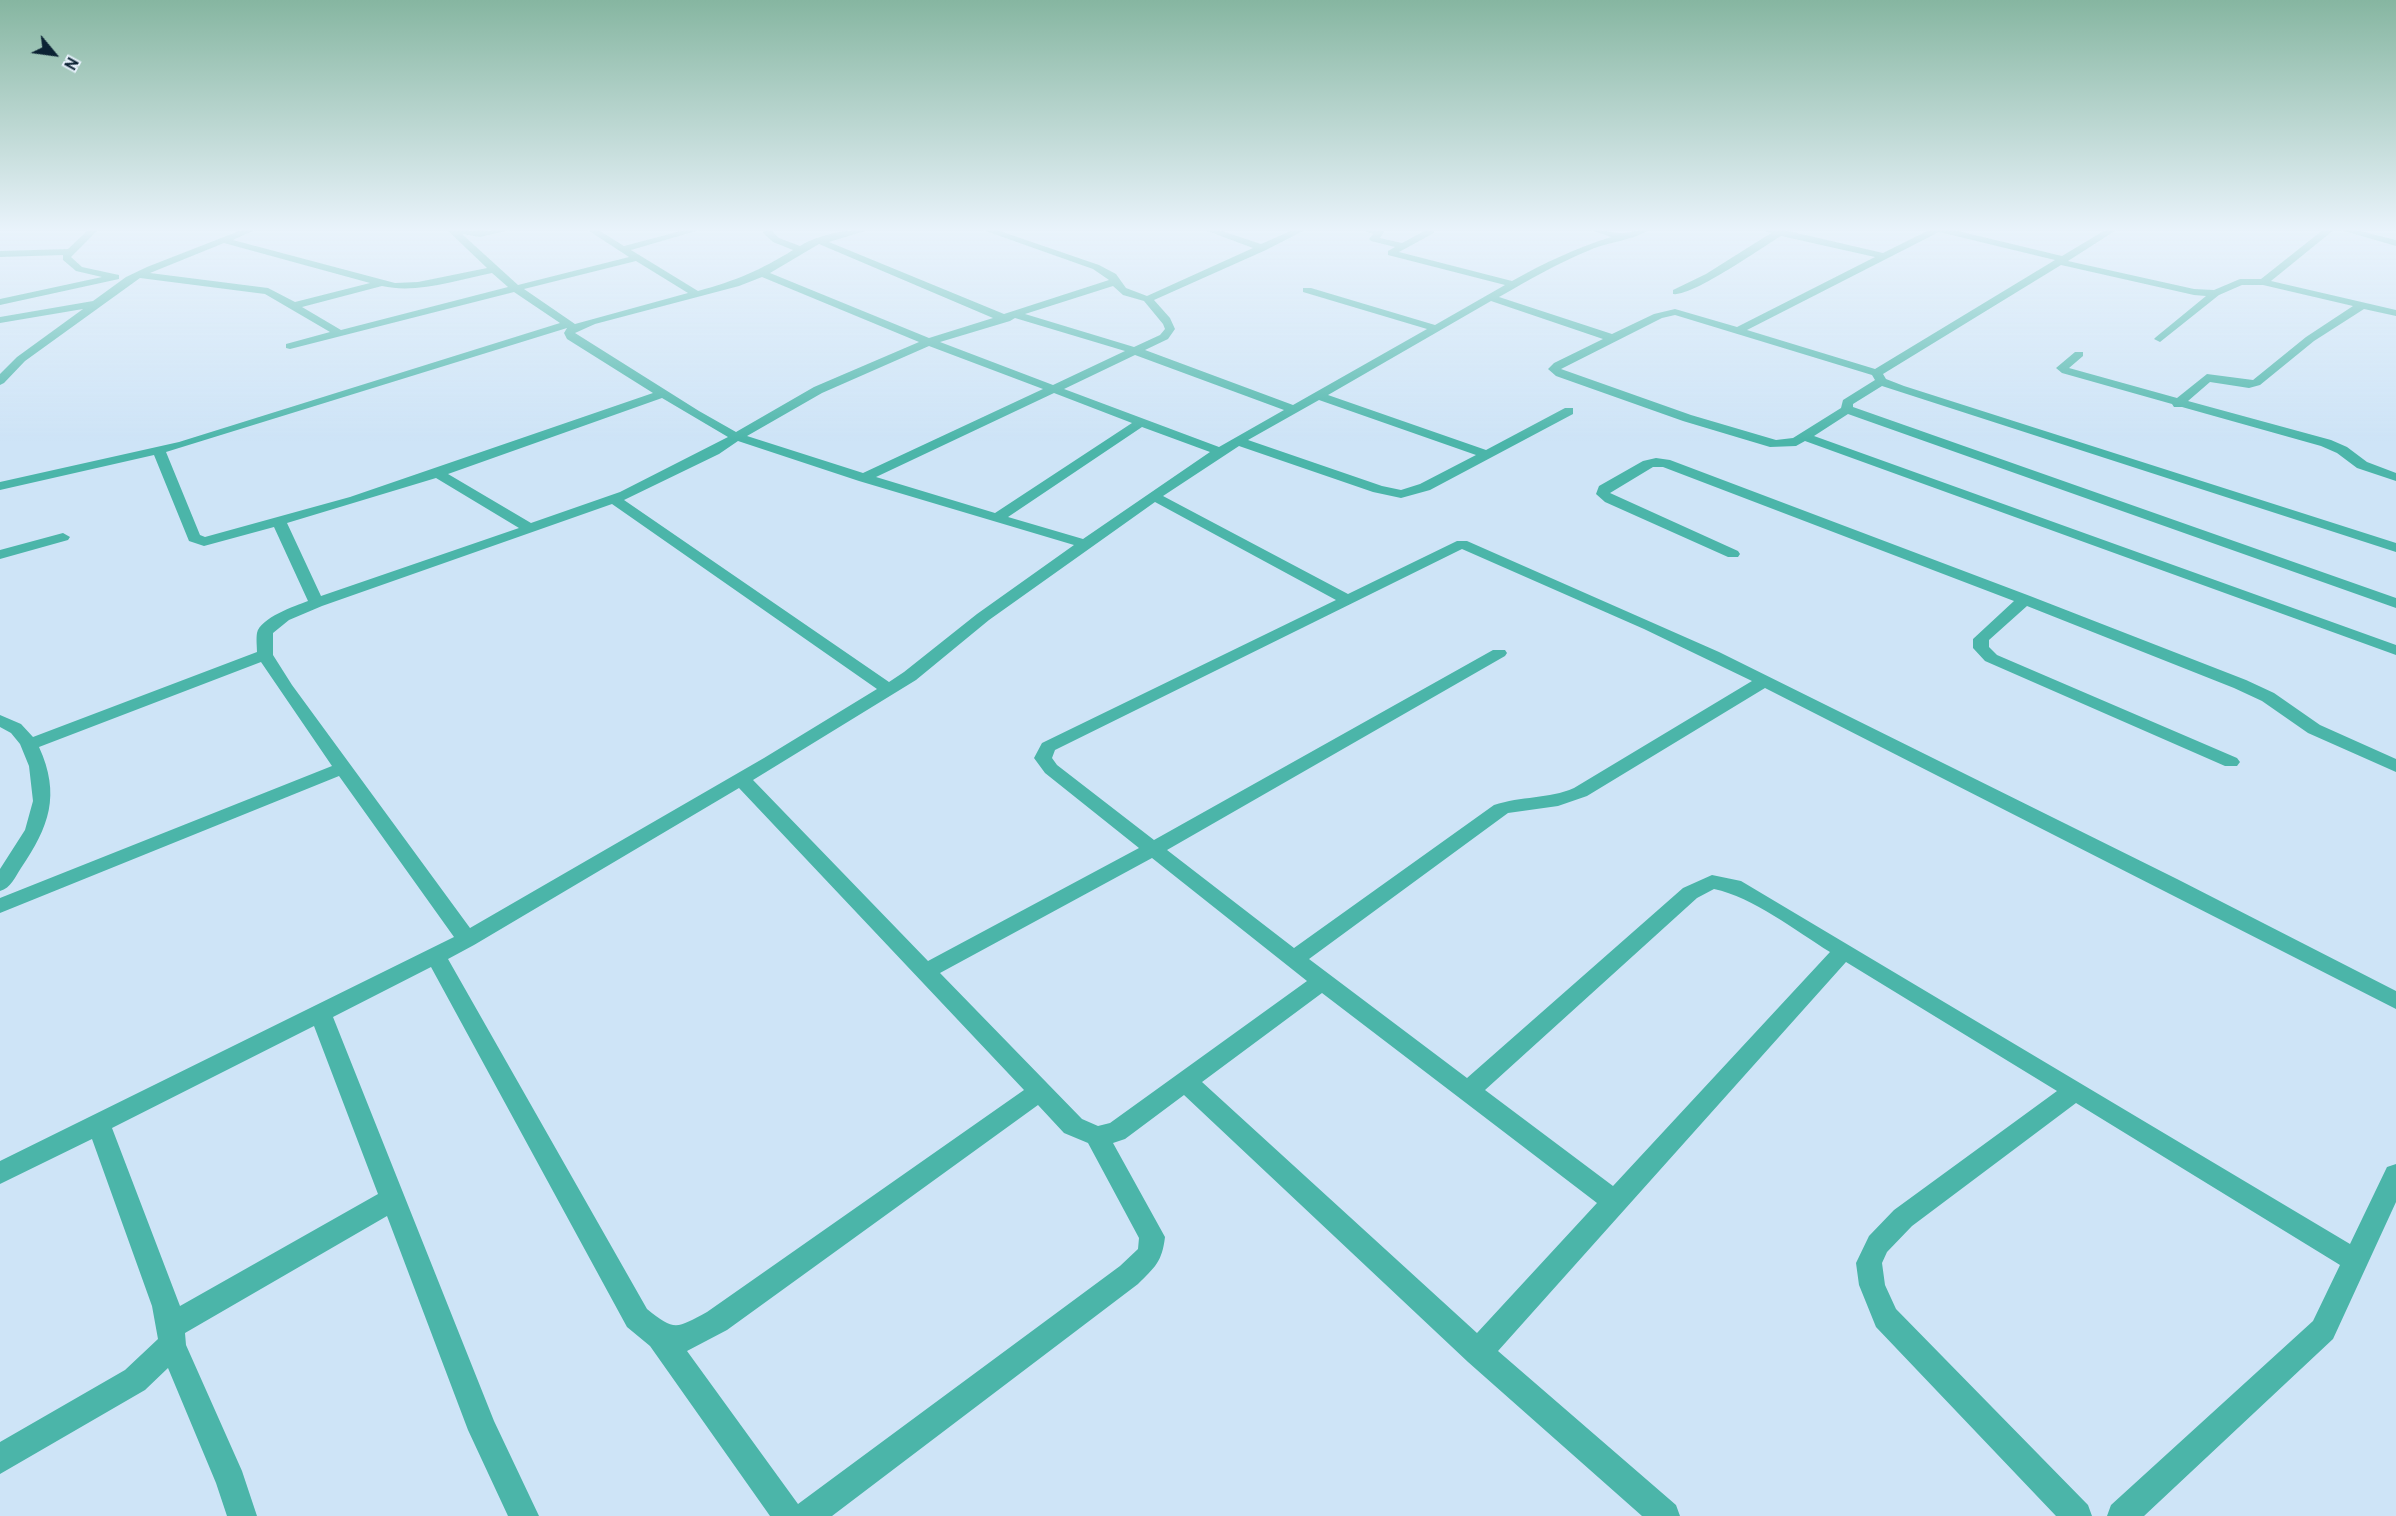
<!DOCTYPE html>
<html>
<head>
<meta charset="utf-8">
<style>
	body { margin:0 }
	#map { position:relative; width:2396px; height:1516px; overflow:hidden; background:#cee4f7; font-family:Overpass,sans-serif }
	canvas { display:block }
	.north { position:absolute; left:24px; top:24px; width:60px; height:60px; -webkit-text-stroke:4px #e5f0fa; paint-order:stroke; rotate:119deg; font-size:16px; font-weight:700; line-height:24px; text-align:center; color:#0b2233 }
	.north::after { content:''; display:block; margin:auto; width:21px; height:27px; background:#0b2233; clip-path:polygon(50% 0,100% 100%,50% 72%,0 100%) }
</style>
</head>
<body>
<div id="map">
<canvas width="2396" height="1516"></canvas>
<div class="north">N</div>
</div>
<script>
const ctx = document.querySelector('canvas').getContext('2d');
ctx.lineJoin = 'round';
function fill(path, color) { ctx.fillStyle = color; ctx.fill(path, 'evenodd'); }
fill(new Path2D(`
	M 89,229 L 99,229 L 71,257 L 82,267 L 119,275 L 119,279 L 0,305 L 0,299 L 102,277 L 76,271 L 63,260 L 63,255 L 0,257 L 0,251 L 68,249 Z
	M 244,229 L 257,229 L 233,240 L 395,283 L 418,282 L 487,268 L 446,229 L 480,231 L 514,229 L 480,237 L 462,234 L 518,285 L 629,257 L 586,229 L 597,229 L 624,246 L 688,229 L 703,229 L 631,250 L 698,291 C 735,281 761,270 793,250 L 773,242 L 763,233 L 764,229 L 774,229 L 773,232 L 779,238 L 800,246 C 819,234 850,229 872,229 L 829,242 L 1004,314 L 1109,280 L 1093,269 L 980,229 L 994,229 L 1099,265 L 1116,274 L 1126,288 L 1147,296 L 1253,248 L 1202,229 L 1216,229 L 1261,244 L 1295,229 L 1307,229 L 1266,250 L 1154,300 L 1170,318 L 1175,329 L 1168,339 L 1145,350 L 1293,405 L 1427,329 L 1303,292 L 1303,288 L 1311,288 L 1435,325 L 1505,285 L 1388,255 L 1388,251 L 1395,247 L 1371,241 L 1369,239 L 1373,234 L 1360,229 L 1382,230 L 1384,232 L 1380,238 L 1402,243 L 1428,229 L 1434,229 L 1434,233 L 1399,252 L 1512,281 C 1544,263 1576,248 1611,237 L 1588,229 C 1599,229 1609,232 1619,233 C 1628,234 1639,229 1650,229 C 1636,240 1607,242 1590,250 C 1558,263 1529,280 1499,297 L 1612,334 L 1654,314 L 1675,309 L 1737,327 L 1875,257 L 1781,236 C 1761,248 1692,297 1673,294 L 1673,290 L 1706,274 L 1771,233 L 1759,229 L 1780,229 L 1883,253 L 1931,229 L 1950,229 L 2062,256 L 2107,229 L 2118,229 L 2068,261 L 2194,289 L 2214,290 L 2240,279 L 2261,279 L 2324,229 L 2335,229 L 2271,281 L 2396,310 L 2396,316 L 2364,309 L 2314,341 L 2260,385 L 2249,388 L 2210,382 L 2188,401 L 2331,440 L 2347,447 L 2367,462 L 2396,473 L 2396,481 L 2357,468 L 2337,453 L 2321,446 L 2182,407 L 2174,407 L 2172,404 L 2062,373 L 2056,368 L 2075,352 L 2083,352 L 2083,356 L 2069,368 L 2177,398 L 2207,374 L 2253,380 L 2306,337 L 2353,306 L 2263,285 L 2242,285 L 2219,295 L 2160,342 L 2154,339 L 2156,337 L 2206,296 L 2194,295 L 2061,265 L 1883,374 L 1886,379 L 1904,386 L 2396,543 L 2396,552 L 1882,386 L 1853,404 L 1853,407 L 2396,598 L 2396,608 L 1848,414 L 1814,436 L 2396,645 L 2396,655 L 1805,441 L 1796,446 L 1770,447 L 1683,421 L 1556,376 L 1548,369 L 1554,363 L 1603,339 L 1491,301 L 1328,395 L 1486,450 L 1565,408 L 1573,408 L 1573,414 L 1430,490 L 1401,498 L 1373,492 L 1239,446 L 1163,496 L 1348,594 L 1457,541 L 1467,541 L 1719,652 L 2177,879 L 2396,991 L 2396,1009 L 1765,688 L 1587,796 L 1558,806 L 1508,813 L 1309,959 L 1467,1078 L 1683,888 L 1712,875 L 1741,881 L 2350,1244 L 2387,1167 L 2396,1164 L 2396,1202 L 2333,1339 L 2144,1516 L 2107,1516 L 2111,1505 L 2313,1321 L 2340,1265 L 2076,1103 L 1912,1226 L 1887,1252 L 1882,1263 L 1885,1285 L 1896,1309 L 2088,1505 L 2092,1516 L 2056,1516 L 1876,1327 L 1859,1285 L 1856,1263 L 1869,1236 L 1894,1210 L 2057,1091 L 1846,962 L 1498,1351 L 1676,1505 L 1680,1516 L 1642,1516 L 1468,1362 L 1184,1095 L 1125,1139 L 1113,1143 L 1165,1237 C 1162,1262 1155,1267 1138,1284 L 832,1516 L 770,1516 L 650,1346 L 627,1327 L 431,967 L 333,1017 L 494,1421 L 539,1516 L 508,1516 L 468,1430 L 387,1216 L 185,1333 L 186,1345 L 242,1471 L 257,1516 L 227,1516 L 216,1483 L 168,1368 L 145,1390 L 0,1474 L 0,1442 L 125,1370 L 158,1339 L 152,1306 L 92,1139 L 0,1184 L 0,1161 L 454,937 L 339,776 L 0,913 L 0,898 L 332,766 L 261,662 L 39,747 C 61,795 49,827 21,868 C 15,877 11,888 0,891 L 0,869 L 25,830 L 33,801 L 29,766 L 20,744 L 11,733 L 0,727 L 0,715 L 21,724 L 33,737 L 257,652 C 257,647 256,639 257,633 C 260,618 295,606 308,601 L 274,527 L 204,546 L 189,541 L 154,455 L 0,490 L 0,482 L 179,442 L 560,323 L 514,292 L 290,349 L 286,348 L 286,344 L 330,332 L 265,294 L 140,278 L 25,361 L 4,383 L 0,385 L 0,374 L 17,357 L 83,309 L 0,323 L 0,317 L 93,301 L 126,277 L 147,267 ZM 1939,232 L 2055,260 L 1875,369 L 1747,330 ZM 224,243 L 370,283 L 295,302 L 268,288 L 150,273 ZM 819,244 L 993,318 L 929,338 L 770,273 ZM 636,261 L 688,293 L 575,324 L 524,289 ZM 492,273 L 508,287 L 341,330 L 302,307 L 382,286 C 417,294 457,280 492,273 ZM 762,277 L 919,342 L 814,387 L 736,432 L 699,411 L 575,333 L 595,324 L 739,286 ZM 1113,286 L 1123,295 L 1144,301 L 1163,324 L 1165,329 L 1160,335 L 1134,347 L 1025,314 ZM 1675,315 L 1872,375 L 1875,380 L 1843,400 L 1841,408 L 1793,438 L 1776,440 L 1691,415 L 1561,369 L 1662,318 ZM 1015,318 L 1125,351 L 1053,385 L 940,342 L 1010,321 ZM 567,328 L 564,333 L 567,339 L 653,393 L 350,497 L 205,537 L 200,535 L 166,452 ZM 929,346 L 1043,389 L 863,473 L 747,436 L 822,393 ZM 1135,355 L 1284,410 L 1219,447 L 1064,389 ZM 1054,393 L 1132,423 L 995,513 L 876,477 ZM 662,398 L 728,437 L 620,492 L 531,523 L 448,474 ZM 1319,400 L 1476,455 L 1420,484 L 1401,490 L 1382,486 L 1248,440 ZM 1142,427 L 1210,452 L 1083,539 L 1008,517 ZM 738,441 L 859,481 L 1074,545 L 977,614 L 904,672 L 889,682 L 624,500 L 719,454 ZM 436,478 L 519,528 L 321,596 L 287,523 ZM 1155,502 L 1336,600 L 1042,743 L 1034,758 L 1045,773 L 1139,848 L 928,961 L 753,780 L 916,680 L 989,620 ZM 612,504 L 877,689 L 764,758 L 470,928 L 292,685 L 273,655 L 273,633 L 289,620 L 322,606 ZM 1462,549 L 1644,629 L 1752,681 L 1574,788 C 1549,799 1521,796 1494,805 L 1294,948 L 1167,850 L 1505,656 L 1507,653 L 1505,650 L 1493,650 L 1154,840 L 1057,765 L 1052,758 L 1055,750 ZM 739,788 L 1024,1090 L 707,1312 C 677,1328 675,1332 647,1309 L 448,959 L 474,945 ZM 1152,858 L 1307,981 L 1110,1123 L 1098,1126 L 1082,1119 L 940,973 ZM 1714,889 C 1753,897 1796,931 1830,952 L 1613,1186 L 1485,1090 L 1697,898 ZM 1322,993 L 1597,1203 L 1477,1333 L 1202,1082 ZM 314,1026 L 378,1194 L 180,1306 L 112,1128 ZM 1038,1105 L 1064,1133 L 1088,1143 L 1139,1238 L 1138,1249 L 1120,1266 L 798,1504 L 687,1351 L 727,1330 Z
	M 2337,229 L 2352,229 L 2396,240 L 2396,246 Z
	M 1656,458 L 1670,460 L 2030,596 L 2246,680 L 2274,693 L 2320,725 L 2396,759 L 2396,772 L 2308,733 L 2262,701 L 2234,688 L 2027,606 L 1989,640 L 1989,647 L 1997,655 L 2237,758 L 2240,762 L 2237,766 L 2225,766 L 1985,661 L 1973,648 L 1973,639 L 2014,601 L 1663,467 L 1653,467 L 1610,493 L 1738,551 L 1740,554 L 1738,557 L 1728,557 L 1605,502 L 1596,494 L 1599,486 L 1643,461 Z
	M 63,533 L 70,537 L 68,540 L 0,559 L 0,550 Z`), '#4bb5a9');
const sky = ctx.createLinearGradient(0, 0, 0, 441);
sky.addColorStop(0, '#86b6a1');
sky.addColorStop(0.52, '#e9f3fb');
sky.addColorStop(1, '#e9f3fb00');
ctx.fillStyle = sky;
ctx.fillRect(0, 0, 2396, 441);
</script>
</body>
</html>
